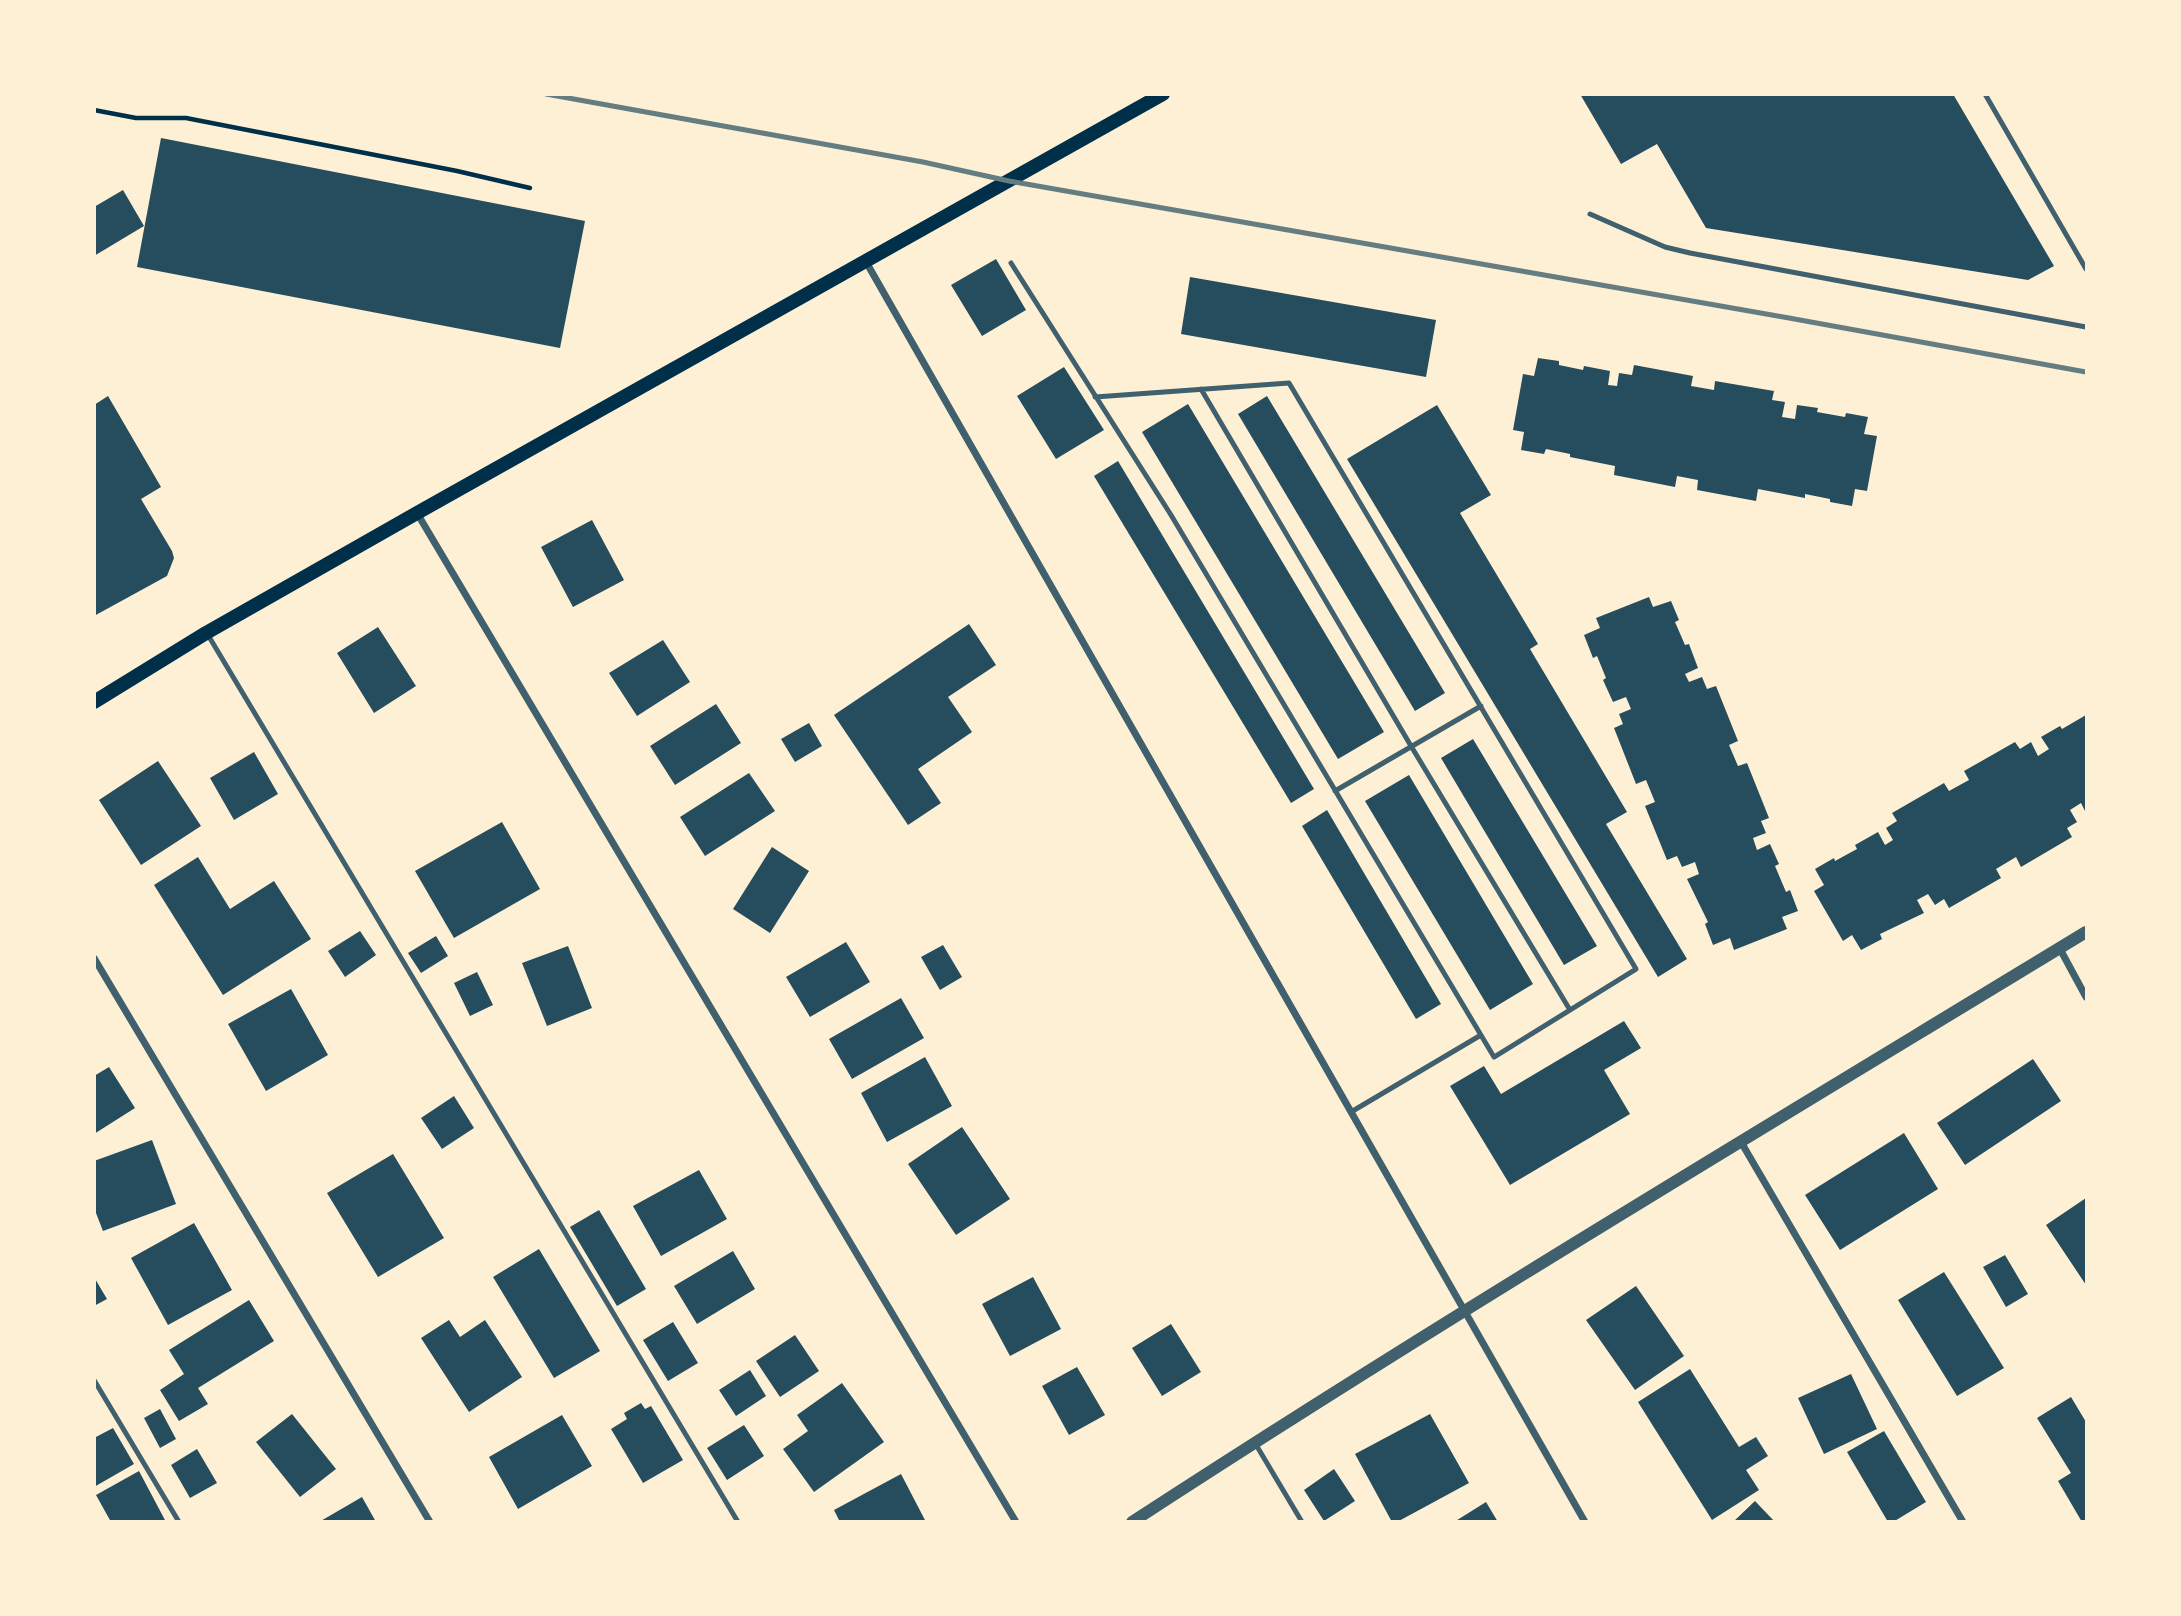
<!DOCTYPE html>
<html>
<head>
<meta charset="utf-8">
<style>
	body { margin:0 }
	#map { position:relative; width:2181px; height:1616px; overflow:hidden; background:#fdf0d5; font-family:"IBM Plex Sans",sans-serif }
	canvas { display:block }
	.frame { position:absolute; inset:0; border:96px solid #fdf0d5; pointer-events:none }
</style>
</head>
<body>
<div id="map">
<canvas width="2181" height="1616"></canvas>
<div class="frame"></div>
</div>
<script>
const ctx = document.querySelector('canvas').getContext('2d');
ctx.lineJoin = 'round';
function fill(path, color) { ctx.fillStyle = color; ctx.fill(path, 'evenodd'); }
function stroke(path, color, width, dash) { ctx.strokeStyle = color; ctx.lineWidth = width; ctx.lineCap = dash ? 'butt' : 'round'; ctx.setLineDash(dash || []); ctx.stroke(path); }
fill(new Path2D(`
	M 1580,94 L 1953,94 L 2054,266 L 2028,280 L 1706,228 L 1657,144 L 1621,164 Z
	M 161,138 L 585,221 L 560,348 L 137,267 Z
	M 123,190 L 144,226 L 94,256 L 94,207 Z
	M 996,259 L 1026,310 L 982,336 L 951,285 Z
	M 1190,277 L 1436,320 L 1426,377 L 1181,334 Z
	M 1538,358 L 1559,361 L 1559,365 L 1583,370 L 1584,366 L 1610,371 L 1608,385 L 1617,386 L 1619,373 L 1632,375 L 1634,365 L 1693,376 L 1691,386 L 1714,390 L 1715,381 L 1774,391 L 1772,400 L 1785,402 L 1782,417 L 1795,419 L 1797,405 L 1818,408 L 1817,412 L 1845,417 L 1846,413 L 1868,417 L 1864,434 L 1877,436 L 1867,491 L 1855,489 L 1852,506 L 1830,502 L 1830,499 L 1805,494 L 1805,498 L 1758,489 L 1756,501 L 1697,490 L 1698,480 L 1677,476 L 1675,487 L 1614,475 L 1615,466 L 1570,457 L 1570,454 L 1546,449 L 1544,454 L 1521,450 L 1524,432 L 1513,430 L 1523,374 L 1534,376 Z
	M 1064,367 L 1104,430 L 1056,459 L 1017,396 Z
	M 108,396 L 161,487 L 141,499 L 172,551 L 174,558 L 167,576 L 94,616 L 94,405 Z
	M 1267,396 L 1445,693 L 1415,711 L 1238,414 Z
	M 1188,404 L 1384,732 L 1338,759 L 1142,432 Z
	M 1437,405 L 1491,495 L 1460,513 L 1538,644 L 1530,649 L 1627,812 L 1606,824 L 1687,959 L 1658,977 L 1347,459 Z
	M 1118,461 L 1314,789 L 1291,803 L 1094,476 Z
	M 592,520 L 624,580 L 573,607 L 541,547 Z
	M 1649,597 L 1653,607 L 1671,601 L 1679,620 L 1675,622 L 1685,645 L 1689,644 L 1698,668 L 1685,674 L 1689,682 L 1702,677 L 1707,689 L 1716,686 L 1738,741 L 1729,745 L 1738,766 L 1747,763 L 1769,818 L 1761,821 L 1766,833 L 1753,838 L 1757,850 L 1770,844 L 1779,864 L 1775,866 L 1786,892 L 1790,890 L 1798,911 L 1782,917 L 1787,929 L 1734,950 L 1730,938 L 1713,945 L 1705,924 L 1708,922 L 1687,879 L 1699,874 L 1695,862 L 1682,867 L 1677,856 L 1667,860 L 1645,806 L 1655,802 L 1646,780 L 1636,784 L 1614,728 L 1623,724 L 1619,714 L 1631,709 L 1626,697 L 1613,702 L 1603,680 L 1606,678 L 1597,656 L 1593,658 L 1584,635 L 1600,628 L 1596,618 Z
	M 969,624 L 996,665 L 948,697 L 972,732 L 918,769 L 941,803 L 908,825 L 834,715 Z
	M 378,627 L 416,686 L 374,713 L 337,653 Z
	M 663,640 L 690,682 L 637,716 L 609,673 Z
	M 716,704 L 741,743 L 675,785 L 650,746 Z
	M 2086,715 L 2086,813 L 2081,803 L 2070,810 L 2077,822 L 2067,828 L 2072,837 L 2021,867 L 2016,857 L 1996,869 L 2001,878 L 1949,908 L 1944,899 L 1935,905 L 1928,894 L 1917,900 L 1924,913 L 1880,934 L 1882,939 L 1861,950 L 1852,935 L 1843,941 L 1814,891 L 1824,885 L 1815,869 L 1834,858 L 1835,861 L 1857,849 L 1855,845 L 1878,832 L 1885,845 L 1893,840 L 1886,828 L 1897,821 L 1892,813 L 1944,783 L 1949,791 L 1969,780 L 1964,771 L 2015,742 L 2020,749 L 2031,742 L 2038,756 L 2049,749 L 2041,737 L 2060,726 L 2062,729 Z
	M 809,723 L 822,746 L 795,762 L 781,739 Z
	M 1473,739 L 1597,946 L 1564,965 L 1441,758 Z
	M 254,752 L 278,794 L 234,820 L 210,778 Z
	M 158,761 L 201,826 L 141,865 L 99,800 Z
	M 749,773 L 775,811 L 705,856 L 680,817 Z
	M 1409,775 L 1533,984 L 1490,1010 L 1365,801 Z
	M 1327,810 L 1441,1004 L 1416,1019 L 1302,826 Z
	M 502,822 L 540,889 L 454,938 L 415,871 Z
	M 772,847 L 809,871 L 770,933 L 733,909 Z
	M 198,857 L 230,909 L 274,881 L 311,939 L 223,995 L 154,885 Z
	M 360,931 L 376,955 L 345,977 L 328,951 Z
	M 436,936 L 448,956 L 421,973 L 408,953 Z
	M 846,942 L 870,982 L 810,1017 L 786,977 Z
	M 943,945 L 962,977 L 940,990 L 921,957 Z
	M 568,946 L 592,1008 L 547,1026 L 522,963 Z
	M 477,972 L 493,1005 L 470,1016 L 454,983 Z
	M 291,989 L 328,1055 L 266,1091 L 228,1024 Z
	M 901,998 L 924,1038 L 852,1079 L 829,1039 Z
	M 1624,1021 L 1641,1048 L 1604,1070 L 1630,1114 L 1510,1185 L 1450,1086 L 1484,1066 L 1501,1094 Z
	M 925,1057 L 952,1106 L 887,1142 L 861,1093 Z
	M 2033,1059 L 2061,1101 L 1965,1165 L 1937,1123 Z
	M 109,1067 L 135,1108 L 94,1134 L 94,1076 Z
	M 454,1096 L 474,1128 L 442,1149 L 421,1118 Z
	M 962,1127 L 1010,1199 L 956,1235 L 908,1164 Z
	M 1904,1133 L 1938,1189 L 1840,1250 L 1805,1195 Z
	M 152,1140 L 176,1204 L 103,1231 L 94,1208 L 94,1161 Z
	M 393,1154 L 444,1238 L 378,1277 L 327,1193 Z
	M 699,1170 L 727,1219 L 661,1256 L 633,1206 Z
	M 2086,1198 L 2086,1285 L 2046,1225 Z
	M 599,1210 L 646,1289 L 617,1306 L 570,1227 Z
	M 194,1223 L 232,1290 L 168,1325 L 131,1258 Z
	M 539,1249 L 600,1351 L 554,1378 L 493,1277 Z
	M 733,1251 L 755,1289 L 697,1324 L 674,1286 Z
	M 2005,1255 L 2028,1294 L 2006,1307 L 1983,1267 Z
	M 1944,1272 L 2004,1368 L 1957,1396 L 1898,1300 Z
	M 94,1277 L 107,1299 L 94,1306 Z
	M 1033,1277 L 1061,1329 L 1010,1356 L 982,1304 Z
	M 1636,1286 L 1684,1356 L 1635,1390 L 1586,1320 Z
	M 249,1300 L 274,1341 L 198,1388 L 208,1404 L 179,1421 L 160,1390 L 184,1374 L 169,1350 Z
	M 449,1320 L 460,1337 L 485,1320 L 522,1377 L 469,1412 L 421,1338 Z
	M 673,1322 L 698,1363 L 668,1381 L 643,1340 Z
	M 1171,1324 L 1201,1372 L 1162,1396 L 1132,1348 Z
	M 795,1335 L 819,1371 L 780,1397 L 756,1361 Z
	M 1077,1367 L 1105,1415 L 1069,1435 L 1042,1386 Z
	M 1690,1369 L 1739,1447 L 1756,1437 L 1768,1456 L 1746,1470 L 1759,1490 L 1712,1520 L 1638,1402 Z
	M 750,1370 L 766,1396 L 736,1416 L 719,1390 Z
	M 1851,1374 L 1877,1429 L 1824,1454 L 1798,1398 Z
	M 842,1383 L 884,1442 L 814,1492 L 783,1449 L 808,1431 L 797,1415 Z
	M 2071,1397 L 2086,1422 L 2086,1522 L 2082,1522 L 2058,1481 L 2071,1473 L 2037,1418 Z
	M 641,1403 L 645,1409 L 651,1406 L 683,1460 L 643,1483 L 611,1429 L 627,1419 L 624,1413 Z
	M 160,1409 L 176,1439 L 160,1448 L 144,1418 Z
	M 292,1414 L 336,1469 L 300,1497 L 256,1442 Z
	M 1430,1414 L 1469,1483 L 1397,1522 L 1392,1522 L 1355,1454 Z
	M 562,1415 L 592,1466 L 518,1509 L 489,1457 Z
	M 744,1425 L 764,1456 L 727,1480 L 707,1448 Z
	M 113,1428 L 134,1464 L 94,1487 L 94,1438 Z
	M 1884,1431 L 1926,1502 L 1893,1522 L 1888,1522 L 1847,1452 Z
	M 197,1449 L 217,1483 L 190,1498 L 171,1465 Z
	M 1334,1469 L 1355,1501 L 1324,1521 L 1304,1490 Z
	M 139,1471 L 166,1522 L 111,1522 L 96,1495 Z
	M 901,1474 L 926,1522 L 840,1522 L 834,1510 Z
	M 362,1497 L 376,1522 L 319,1522 Z
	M 1755,1501 L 1775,1522 L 1733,1522 Z
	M 1486,1502 L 1498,1522 L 1454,1522 Z`), '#264d5e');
stroke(new Path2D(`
	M 94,110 L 136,118 L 186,118 L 457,171 L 530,188`), '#003049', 4.5);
stroke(new Path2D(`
	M 1985,94 L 2086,269
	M 1590,214 L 1665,247 L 1690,253 L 2086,327
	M 1011,263 L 1171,515 L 1494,1057 L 1636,969 L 1289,383 L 1095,397
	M 1201,389 L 1411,746 L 1570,1010
	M 208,635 L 738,1522
	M 1335,791 L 1481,706
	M 1351,1112 L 1481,1035
	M 94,1380 L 179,1522
	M 1255,1443 L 1302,1522`), '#3f606c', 5);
stroke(new Path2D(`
	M 865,260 L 1585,1522
	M 417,513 L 1016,1522
	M 2060,949 L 2086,997
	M 94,958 L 430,1522
	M 1741,1142 L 1963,1522`), '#3f606c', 7);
stroke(new Path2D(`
	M 1132,1522 C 1445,1318 1767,1126 2086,932`), '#3f606c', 12);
stroke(new Path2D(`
	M 94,702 L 206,633 L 417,513 L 1163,94`), '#003049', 14);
stroke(new Path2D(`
	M 546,94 L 923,162 L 1009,181 L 1789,318 L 2086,372`), '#657d81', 5);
</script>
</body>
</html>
